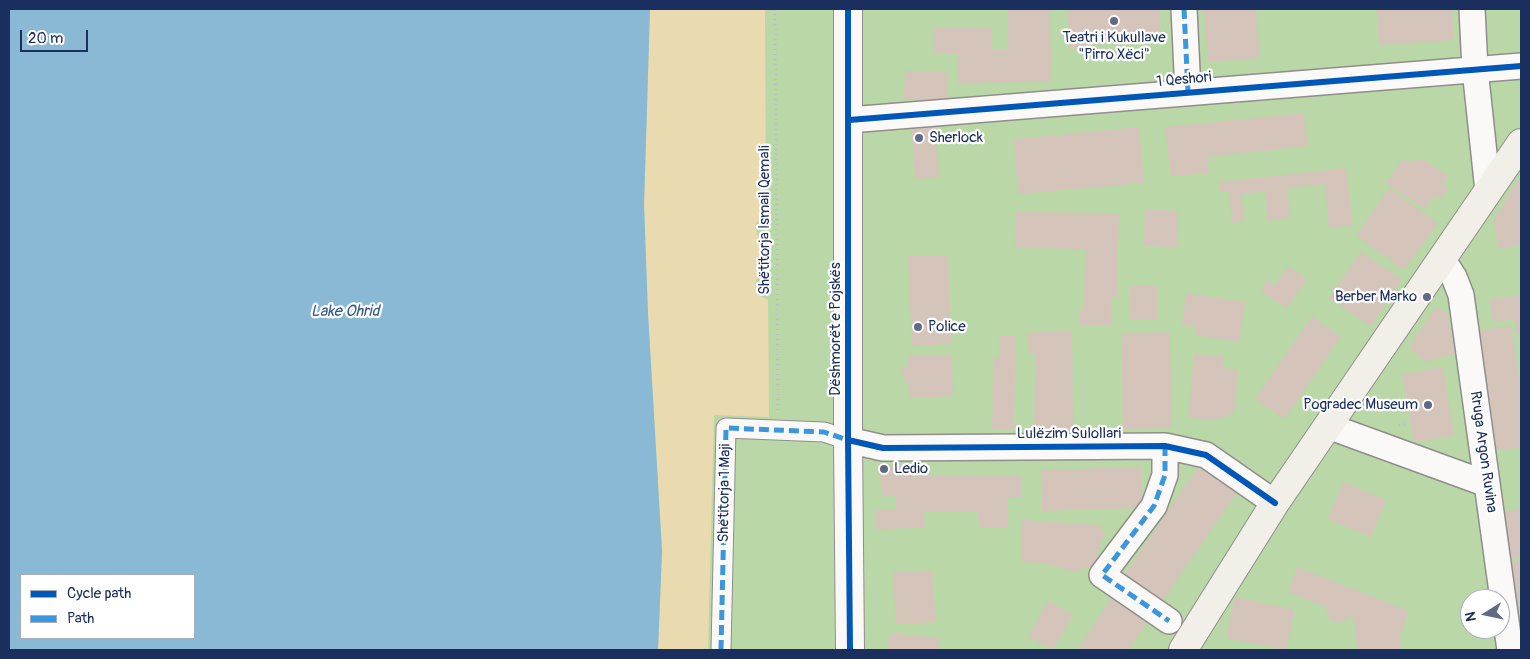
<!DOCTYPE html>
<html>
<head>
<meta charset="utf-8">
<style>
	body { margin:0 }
	#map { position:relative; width:1530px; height:659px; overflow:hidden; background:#e2d9c7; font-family:Pangolin,sans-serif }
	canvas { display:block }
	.frame { position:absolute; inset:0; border:10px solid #1b2f5e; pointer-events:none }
	.legend { position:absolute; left:20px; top:574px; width:175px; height:65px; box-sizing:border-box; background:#fff; border:1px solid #a4acbf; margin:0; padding:6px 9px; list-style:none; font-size:15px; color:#1b2f5e }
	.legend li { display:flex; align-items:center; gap:10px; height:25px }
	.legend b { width:25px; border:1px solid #a4acbf }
	.north { position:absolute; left:1460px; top:589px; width:50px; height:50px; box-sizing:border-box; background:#fff; border:1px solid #a4acbf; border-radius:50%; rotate:260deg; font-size:14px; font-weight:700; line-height:20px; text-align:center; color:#1b2f5e }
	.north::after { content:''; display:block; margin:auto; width:18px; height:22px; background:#616a83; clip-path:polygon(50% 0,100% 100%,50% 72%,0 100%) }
	.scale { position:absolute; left:20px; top:30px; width:68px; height:22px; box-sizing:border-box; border:2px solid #1b2f5e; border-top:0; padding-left:6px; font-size:15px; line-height:18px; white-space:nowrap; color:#1b2f5e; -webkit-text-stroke:4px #fff; paint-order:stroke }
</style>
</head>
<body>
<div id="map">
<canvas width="1530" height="659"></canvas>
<div class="frame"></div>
<ul class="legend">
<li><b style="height:6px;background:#0057b8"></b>Cycle path</li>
<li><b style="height:6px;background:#3a97de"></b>Path</li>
</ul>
<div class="north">N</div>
<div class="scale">20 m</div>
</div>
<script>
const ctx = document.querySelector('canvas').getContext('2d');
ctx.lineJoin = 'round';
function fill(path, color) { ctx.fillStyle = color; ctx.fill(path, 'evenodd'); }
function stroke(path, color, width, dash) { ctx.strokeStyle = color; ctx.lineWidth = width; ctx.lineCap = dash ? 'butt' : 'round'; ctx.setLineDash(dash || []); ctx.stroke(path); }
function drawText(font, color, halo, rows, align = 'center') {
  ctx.font = font + ' Pangolin,sans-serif'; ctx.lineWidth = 4.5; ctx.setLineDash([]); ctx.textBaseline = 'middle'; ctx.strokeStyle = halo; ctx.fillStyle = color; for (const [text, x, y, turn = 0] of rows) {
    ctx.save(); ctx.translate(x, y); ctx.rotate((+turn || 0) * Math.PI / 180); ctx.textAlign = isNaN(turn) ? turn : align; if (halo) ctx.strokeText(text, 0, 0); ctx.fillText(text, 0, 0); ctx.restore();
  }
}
fill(new Path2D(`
	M 9,9 L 1521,9 L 1521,650 L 9,650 ZM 21,575 L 194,575 L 194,638 L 21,638 ZM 1470,599 L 1500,599 L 1500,629 L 1470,629 Z`), '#bad8a7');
fill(new Path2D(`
	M 650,9 L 765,9 L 766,214 L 759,218 L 755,226 L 758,237 L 767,243 L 766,271 C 755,276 753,284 758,295 L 768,300 L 769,417 L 714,415 L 708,650 L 658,650 L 662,551 L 648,314 L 644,205 Z`), '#e9dab0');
fill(new Path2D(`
	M 9,9 L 650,9 L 644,205 L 648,314 L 662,551 L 658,650 L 9,650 ZM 21,575 L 194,575 L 194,638 L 21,638 Z`), '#8ab9d5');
fill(new Path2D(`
	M 1008,9 L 1050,9 L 1051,82 L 957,83 L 957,53 L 934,53 L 934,28 L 991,27 L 992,50 L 1008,50 Z
	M 1067,9 L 1159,9 L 1161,40 L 1114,44 L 1113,34 L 1090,36 L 1091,47 L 1070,49 Z
	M 1204,9 L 1256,9 L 1260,58 L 1208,62 Z
	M 1377,9 L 1452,9 L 1454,40 L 1379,45 Z
	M 905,71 L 948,72 L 948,101 L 904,100 Z
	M 1304,113 L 1308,146 L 1207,157 L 1209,173 L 1171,176 L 1165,127 Z
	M 935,125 L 939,177 L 915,179 L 911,127 Z
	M 1139,127 L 1144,183 L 1018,194 L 1014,139 Z
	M 1424,160 L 1448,175 L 1444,183 L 1448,189 L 1441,199 L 1435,195 L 1425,209 L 1386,183 L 1401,161 Z
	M 1346,168 L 1353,225 L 1329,228 L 1325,184 L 1287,188 L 1290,218 L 1268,221 L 1265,191 L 1241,194 L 1244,221 L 1232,223 L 1229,191 L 1220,192 L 1219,182 Z
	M 1521,181 L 1521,245 L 1498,248 L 1494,219 L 1516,182 Z
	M 1389,188 L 1438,223 L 1404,270 L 1356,236 Z
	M 1145,209 L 1178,211 L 1177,247 L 1144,246 Z
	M 1016,212 L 1119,213 L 1117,298 L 1111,298 L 1111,325 L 1079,325 L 1080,310 L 1084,310 L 1085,249 L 1015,248 Z
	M 1360,252 L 1402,279 L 1371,326 L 1329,298 Z
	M 948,255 L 951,344 L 912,346 L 908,256 Z
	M 1288,266 L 1307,279 L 1287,308 L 1261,291 L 1267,280 L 1275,286 Z
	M 1130,286 L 1157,286 L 1157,319 L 1129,319 Z
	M 1186,293 L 1245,302 L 1239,342 L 1195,335 L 1196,327 L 1182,325 Z
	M 1521,295 L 1521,332 L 1516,333 L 1514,319 L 1493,322 L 1489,299 Z
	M 1435,308 L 1447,312 L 1455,354 L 1425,362 L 1409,347 Z
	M 1312,316 L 1341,337 L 1284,419 L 1255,399 Z
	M 1511,326 L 1521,394 L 1521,447 L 1492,451 L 1474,331 Z
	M 1072,330 L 1073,429 L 1034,431 L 1035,355 L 1029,353 L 1027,333 Z
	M 1170,332 L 1172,428 L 1123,429 L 1121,333 Z
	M 999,336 L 1016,336 L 1014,429 L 992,429 L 993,357 L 999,357 Z
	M 1194,354 L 1223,356 L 1223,368 L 1238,370 L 1235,411 L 1218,420 L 1188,418 Z
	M 952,355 L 953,396 L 909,398 L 908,381 L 903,381 L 902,367 L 908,367 L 908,356 Z
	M 1443,367 L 1454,436 L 1414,442 L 1402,374 Z
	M 913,465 L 913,476 L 1021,475 L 1021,497 L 1007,498 L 1008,528 L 979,528 L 978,512 L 924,512 L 925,528 L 875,529 L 875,510 L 896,510 L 896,495 L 881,495 L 880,466 Z
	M 1199,466 L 1237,492 L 1162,602 L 1124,576 Z
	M 1141,467 L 1142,508 L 1042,511 L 1041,470 Z
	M 1343,482 L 1386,500 L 1371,537 L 1328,519 Z
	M 1521,509 L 1521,557 L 1511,559 L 1504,512 Z
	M 1022,520 L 1099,525 L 1105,532 L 1094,565 L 1075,572 L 1044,563 L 1022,562 Z
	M 1521,560 L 1521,611 L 1514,612 L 1507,562 Z
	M 1297,567 L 1409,611 L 1400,636 L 1401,650 L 1357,650 L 1354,618 L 1351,616 L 1345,621 L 1337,623 L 1331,620 L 1327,614 L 1326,607 L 1288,592 Z
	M 932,570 L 936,622 L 896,624 L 893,572 Z
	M 1114,594 L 1150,618 L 1129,650 L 1077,650 Z
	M 1235,597 L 1295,610 L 1286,650 L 1226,638 Z
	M 1048,601 L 1073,614 L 1053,650 L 1028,637 Z
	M 889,633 L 939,638 L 938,650 L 888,650 Z`), '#d4c4b9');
const pedestrian = new Path2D(`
	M 721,650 L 726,428 L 824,432 L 848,440`);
const minor = new Path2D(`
	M 1184,9 L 1188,92
	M 1472,9 L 1475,69 L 1488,191
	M 849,120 L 1521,66
	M 1442,259 L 1454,277 L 1461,295 L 1510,650
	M 1328,426 L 1487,484
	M 848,440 L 883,448 L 1165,446 L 1206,455 L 1275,503
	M 1165,446 L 1165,475 L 1154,506 L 1102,575 L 1169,621`);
const tertiary = new Path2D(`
	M 848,9 L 848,440 L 850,650`);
const secondary = new Path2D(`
	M 1183,650 L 1275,503 L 1521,143`);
stroke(pedestrian, '#8f8e8c', 21);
stroke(minor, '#8f8e8c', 28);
stroke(tertiary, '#8f8e8c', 30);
stroke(secondary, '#8f8e8c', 30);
stroke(new Path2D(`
	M 775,9 L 778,411
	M 1399,425 L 1408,424`), '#bdbebf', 3, [1, 4]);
stroke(pedestrian, '#fbf9f7', 19);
stroke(minor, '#fbf9f7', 25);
stroke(tertiary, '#fbf9f7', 28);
stroke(secondary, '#f2efe8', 28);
stroke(new Path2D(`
	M 1184,9 L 1188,92
	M 1165,446 L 1165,475 L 1154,506 L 1102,575 L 1169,621
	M 721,650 L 726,428 L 824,432 L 848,440`), '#3a97de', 5, [10, 5]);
stroke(new Path2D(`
	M 848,9 L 848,440 L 850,650
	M 849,120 L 1521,66
	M 848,440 L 883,448 L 1165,446 L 1206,455 L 1275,503`), '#0057b8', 6);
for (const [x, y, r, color] of [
	[1114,21,5,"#616a83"],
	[919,138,5,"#616a83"],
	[1427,297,5,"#616a83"],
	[918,327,5,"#616a83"],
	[1428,405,5,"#616a83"],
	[884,469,5,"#616a83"]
]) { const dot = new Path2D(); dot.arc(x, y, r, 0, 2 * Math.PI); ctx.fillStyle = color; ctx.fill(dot); stroke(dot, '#fff', 2); }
drawText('15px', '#1b2f5e', '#fff', [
	["Teatri i Kukullave",1114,38,"center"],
	["\"Pirro Xëci\"",1114,55,"center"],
	["Sherlock",929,138],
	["Berber Marko",1417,297,"right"],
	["Police",928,327],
	["Pogradec Museum",1418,405,"right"],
	["Ledio",894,469]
], 'left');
drawText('15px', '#1b2f5e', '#fff', [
	["1 Qeshori",1184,80,-5],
	["Shëtitorja Ismail Qemali",765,220,-90],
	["Dëshmorët e Pojskës",836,329,-90],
	["Lulëzim Sulollari",1069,434],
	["Rruga Argon Ruvina",1483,452,82],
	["Shëtitorja 1 Maji",725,493,-89]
]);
drawText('italic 16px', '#355a8a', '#fff', [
	["Lake Ohrid",345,312]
]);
</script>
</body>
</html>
